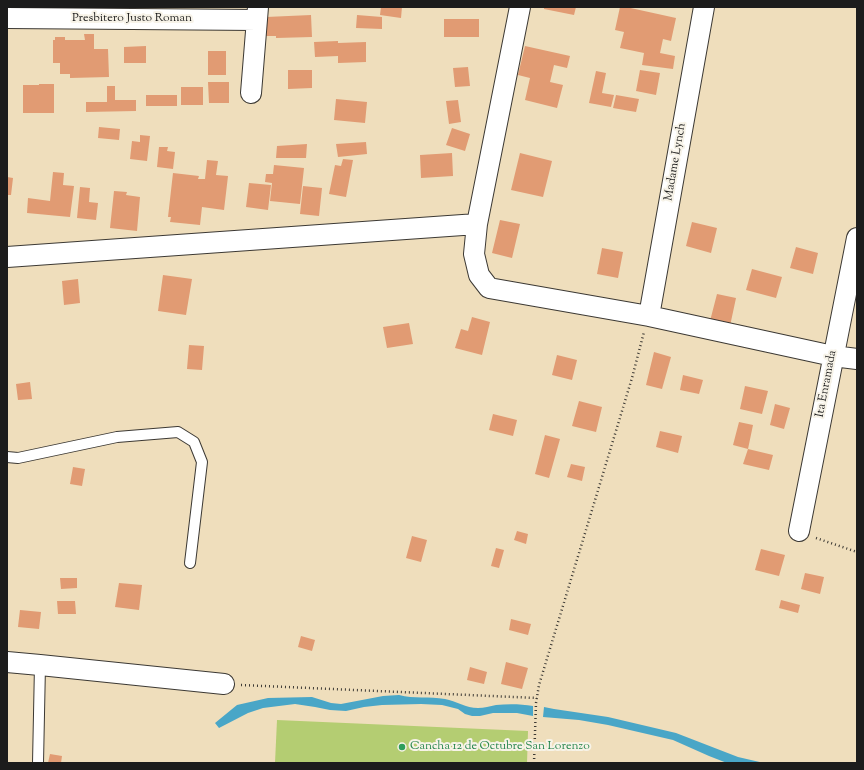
<!DOCTYPE html>
<html>
<head>
<meta charset="utf-8">
<style>
	body { margin:0 }
	#map { position:relative; width:864px; height:770px; overflow:hidden; background:#efdebc; font-family:"Sorts Mill Goudy",serif }
	canvas { display:block }
	.frame { position:absolute; inset:0; border:8px solid #1c1c1c; pointer-events:none }
</style>
</head>
<body>
<div id="map">
<canvas width="864" height="770"></canvas>
<div class="frame"></div>
</div>
<script>
const ctx = document.querySelector('canvas').getContext('2d');
ctx.lineJoin = 'round';
function fill(path, color) { ctx.fillStyle = color; ctx.fill(path, 'evenodd'); }
function stroke(path, color, width, dash) { ctx.strokeStyle = color; ctx.lineWidth = width; ctx.lineCap = dash ? 'butt' : 'round'; ctx.setLineDash(dash || []); ctx.stroke(path); }
function drawText(font, color, halo, rows, align = 'center') {
  ctx.font = font + ' "Sorts Mill Goudy",serif'; ctx.lineWidth = 4; ctx.setLineDash([]); ctx.textBaseline = 'middle'; ctx.strokeStyle = halo; ctx.fillStyle = color; for (const [text, x, y, turn = 0] of rows) {
    ctx.save(); ctx.translate(x, y); ctx.rotate((+turn || 0) * Math.PI / 180); ctx.textAlign = isNaN(turn) ? turn : align; if (halo) ctx.strokeText(text, 0, 0); ctx.fillText(text, 0, 0); ctx.restore();
  }
}
fill(new Path2D(`
	M 277,720 L 528,731 L 527,763 L 275,763 Z`), '#b4cd72');
fill(new Path2D(`
	M 399,695 C 414,699 429,696 445,699 C 456,701 466,708 478,708 C 484,708 490,706 496,705 C 508,704 521,704 533,706 L 533,716 L 517,713 L 493,713 L 480,716 L 472,716 L 465,714 L 458,709 L 442,705 L 421,704 L 382,705 L 364,707 L 346,711 L 330,710 L 315,707 L 295,704 L 263,708 L 248,713 L 219,728 L 215,723 L 237,705 L 268,698 L 312,697 L 331,703 L 341,704 L 383,696 Z
	M 544,707 L 554,709 L 608,717 L 676,733 L 738,757 L 764,763 L 727,763 L 709,756 L 673,740 L 608,725 L 579,720 L 543,717 Z`), '#49a6c7');
fill(new Path2D(`
	M 381,7 L 402,7 L 401,18 L 380,15 Z
	M 544,7 L 576,7 L 574,15 L 544,9 Z
	M 620,7 L 626,7 L 676,18 L 671,41 L 663,39 L 660,53 L 675,56 L 673,69 L 642,65 L 644,53 L 620,48 L 624,32 L 615,30 Z
	M 311,15 L 312,37 L 276,38 L 276,36 L 266,36 L 266,17 Z
	M 357,15 L 382,17 L 382,29 L 356,28 Z
	M 444,19 L 479,19 L 479,37 L 444,37 Z
	M 84,34 L 94,34 L 94,49 L 108,49 L 109,77 L 70,78 L 70,74 L 60,74 L 60,63 L 53,63 L 53,40 L 55,40 L 55,37 L 65,37 L 65,40 L 85,40 Z
	M 338,41 L 338,43 L 366,42 L 366,62 L 338,63 L 338,56 L 315,57 L 314,42 Z
	M 146,46 L 146,63 L 124,63 L 124,47 Z
	M 525,46 L 570,56 L 567,68 L 554,65 L 550,82 L 563,85 L 557,108 L 525,100 L 530,78 L 518,75 Z
	M 208,51 L 226,51 L 226,75 L 208,75 Z
	M 468,67 L 470,86 L 455,87 L 453,68 Z
	M 288,70 L 312,70 L 312,88 L 288,89 Z
	M 640,70 L 660,73 L 656,95 L 636,91 Z
	M 596,71 L 606,73 L 602,93 L 614,95 L 611,107 L 589,103 Z
	M 208,82 L 229,82 L 229,103 L 209,103 Z
	M 39,84 L 54,84 L 54,113 L 23,113 L 23,85 L 39,85 Z
	M 107,86 L 115,86 L 115,100 L 136,100 L 136,111 L 86,112 L 86,102 L 107,102 Z
	M 181,87 L 203,87 L 203,105 L 181,105 Z
	M 146,95 L 177,95 L 177,106 L 146,106 Z
	M 616,95 L 639,99 L 636,112 L 613,108 Z
	M 336,99 L 367,102 L 365,123 L 334,120 Z
	M 458,100 L 461,122 L 449,124 L 446,101 Z
	M 99,127 L 120,129 L 119,140 L 98,138 Z
	M 452,128 L 470,134 L 465,151 L 446,145 Z
	M 140,135 L 150,136 L 147,161 L 130,159 L 132,141 L 140,142 Z
	M 366,142 L 367,154 L 338,157 L 336,144 Z
	M 307,144 L 306,158 L 276,158 L 277,146 Z
	M 159,147 L 168,147 L 167,151 L 175,152 L 173,169 L 157,167 Z
	M 452,153 L 453,176 L 421,178 L 420,155 Z
	M 520,153 L 552,161 L 543,197 L 511,190 Z
	M 343,159 L 353,160 L 346,197 L 329,194 L 335,165 L 341,166 Z
	M 207,160 L 218,161 L 216,175 L 228,176 L 224,210 L 202,207 L 200,225 L 170,222 L 171,217 L 168,217 L 173,173 L 199,176 L 198,179 L 205,179 Z
	M 274,165 L 304,168 L 300,204 L 270,201 L 272,183 L 265,182 L 266,174 L 273,174 Z
	M 53,172 L 64,173 L 63,185 L 74,186 L 70,217 L 27,213 L 28,198 L 50,201 Z
	M 7,177 L 13,178 L 11,195 L 7,195 Z
	M 249,183 L 271,185 L 268,210 L 246,207 Z
	M 303,186 L 322,188 L 319,216 L 300,214 Z
	M 80,187 L 90,188 L 89,202 L 98,203 L 96,220 L 77,218 Z
	M 114,191 L 127,192 L 126,195 L 140,197 L 137,231 L 110,228 Z
	M 500,220 L 520,224 L 512,258 L 492,253 Z
	M 692,222 L 717,228 L 711,253 L 686,246 Z
	M 796,247 L 818,253 L 813,274 L 790,268 Z
	M 602,248 L 623,252 L 618,278 L 597,274 Z
	M 752,269 L 782,277 L 776,298 L 746,290 Z
	M 163,275 L 192,279 L 186,315 L 158,311 Z
	M 78,279 L 80,303 L 64,305 L 62,281 Z
	M 717,294 L 736,298 L 730,326 L 710,321 Z
	M 472,317 L 490,322 L 482,355 L 455,348 L 461,329 L 468,331 Z
	M 409,323 L 413,344 L 387,348 L 383,327 Z
	M 189,345 L 204,346 L 202,370 L 187,369 Z
	M 654,352 L 671,357 L 662,389 L 646,385 Z
	M 557,355 L 577,360 L 572,380 L 552,375 Z
	M 683,375 L 703,380 L 699,394 L 680,390 Z
	M 30,382 L 32,399 L 18,400 L 16,384 Z
	M 745,386 L 768,391 L 762,414 L 740,409 Z
	M 579,401 L 602,407 L 596,432 L 572,426 Z
	M 775,404 L 790,408 L 784,429 L 770,425 Z
	M 493,414 L 517,420 L 513,436 L 489,430 Z
	M 739,422 L 753,425 L 748,449 L 773,455 L 769,470 L 743,464 L 748,449 L 733,445 Z
	M 660,431 L 682,436 L 678,453 L 656,447 Z
	M 545,435 L 560,439 L 549,478 L 535,474 Z
	M 571,464 L 585,467 L 582,481 L 567,477 Z
	M 73,467 L 85,469 L 82,486 L 70,484 Z
	M 517,531 L 528,534 L 526,544 L 514,540 Z
	M 412,536 L 427,540 L 421,562 L 406,558 Z
	M 496,548 L 504,550 L 499,568 L 491,566 Z
	M 761,549 L 785,555 L 779,576 L 755,570 Z
	M 805,573 L 824,577 L 820,594 L 801,589 Z
	M 60,578 L 77,578 L 77,588 L 61,589 Z
	M 119,583 L 142,585 L 139,610 L 115,607 Z
	M 781,600 L 800,605 L 798,613 L 779,608 Z
	M 57,601 L 75,601 L 76,614 L 58,614 Z
	M 20,610 L 41,612 L 39,629 L 18,627 Z
	M 511,619 L 531,624 L 528,635 L 509,630 Z
	M 301,636 L 315,640 L 312,651 L 298,647 Z
	M 506,662 L 528,668 L 522,689 L 501,684 Z
	M 470,667 L 487,672 L 484,684 L 467,680 Z
	M 50,754 L 62,756 L 61,763 L 48,763 Z`), '#e19b73');
const lane = new Path2D(`
	M 7,457 L 18,458 L 117,437 L 178,432 L 194,442 L 202,462 L 190,563
	M 38,763 L 40,665`);
const street = new Path2D(`
	M 520,7 L 477,224 L 474,254 L 479,275 L 489,288 L 649,316 L 833,356 L 857,359
	M 7,18 L 257,20
	M 251,93 L 258,7
	M 7,257 L 477,224
	M 649,316 L 704,7
	M 799,531 L 857,238
	M 7,662 L 40,665 L 224,684`);
stroke(lane, '#3c3934', 12);
stroke(street, '#3c3934', 22);
stroke(new Path2D(`
	M 816,538 L 857,552
	M 241,685 L 537,698
	M 534,763 L 536,703 L 539,685 L 632,378 L 644,332`), '#3c3934', 2.5, [1, 3]);
stroke(lane, '#fff', 10);
stroke(street, '#fff', 20);
for (const [x, y, r, color] of [
	[402,747,4,"#2e9e5b"]
]) { const dot = new Path2D(); dot.arc(x, y, r, 0, 2 * Math.PI); ctx.fillStyle = color; ctx.fill(dot); stroke(dot, '#f7f3e8', 1.5); }
drawText('12px', '#1c1c1c', '#f7f3e8', [
	["Presbitero Justo Roman",132,19],
	["Madame Lynch",676,162,-80],
	["Ita Enramada",827,384,-79]
]);
drawText('12px', '#27864d', '#f7f3e8', [
	["Cancha 12 de Octubre San Lorenzo",410,747]
], 'left');
</script>
</body>
</html>
